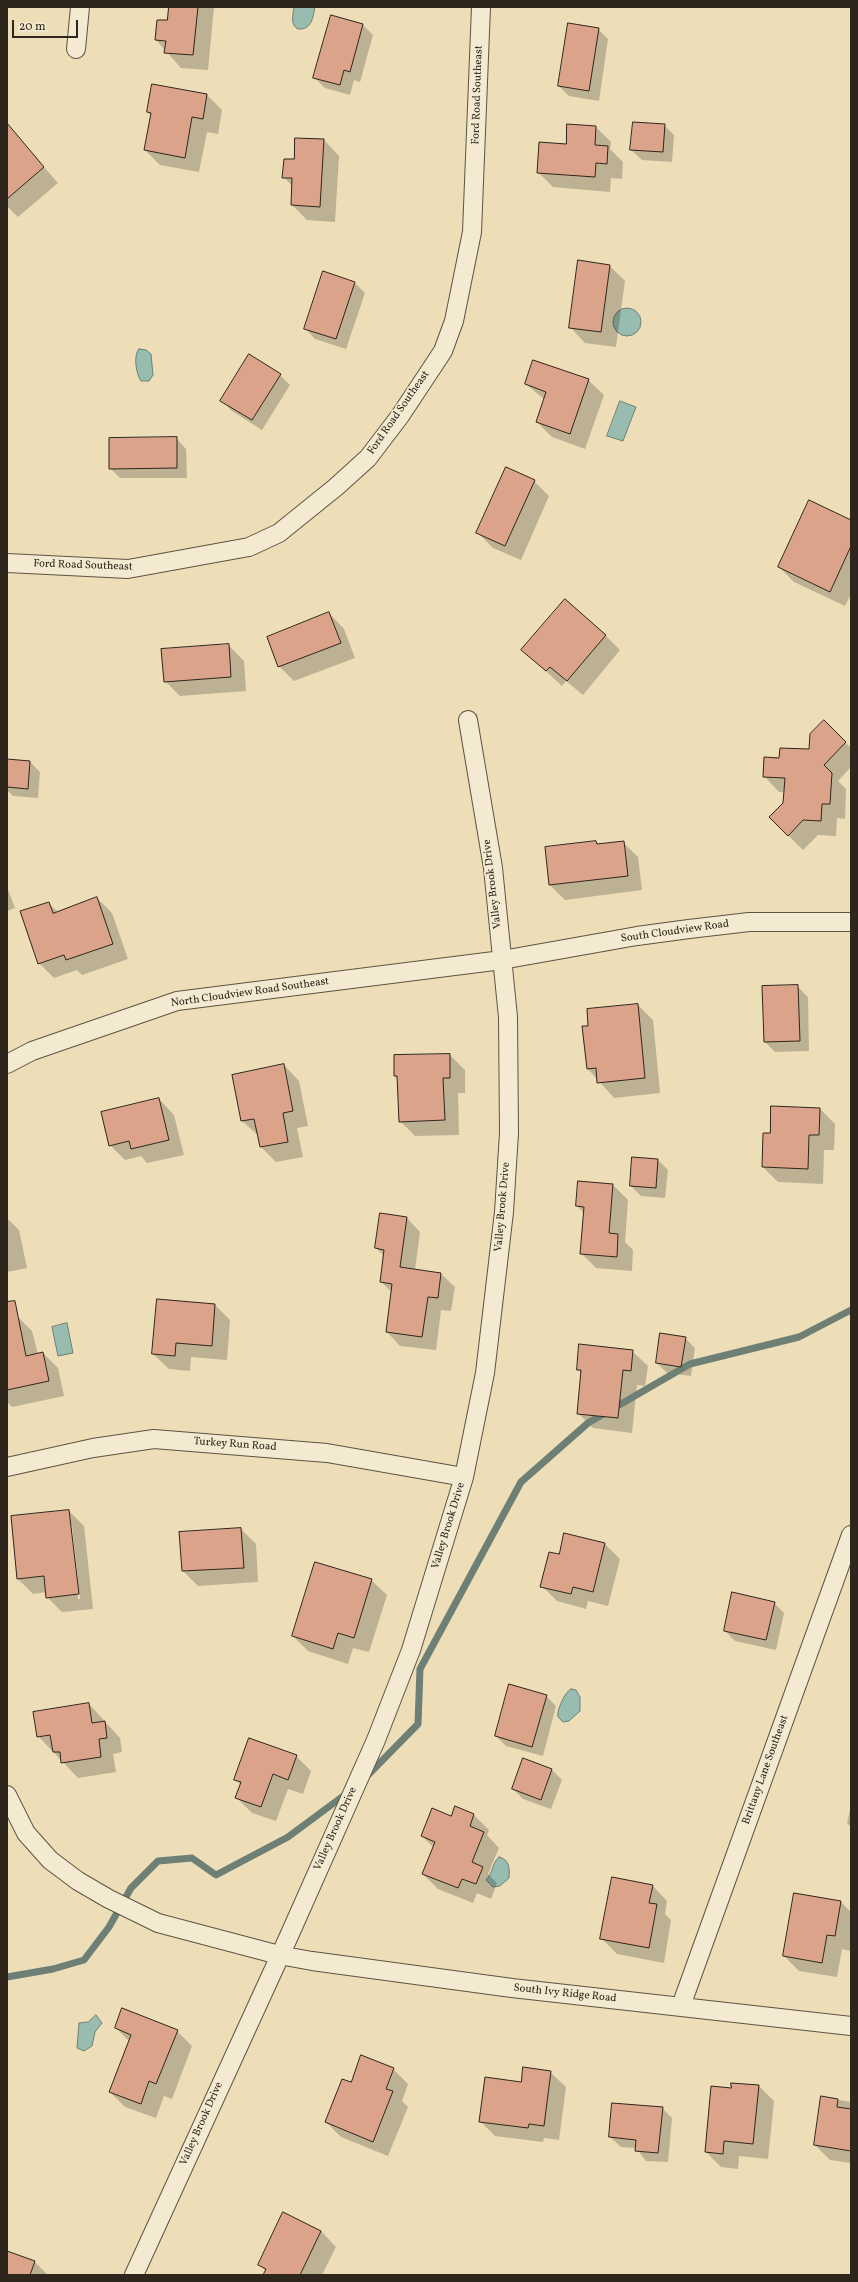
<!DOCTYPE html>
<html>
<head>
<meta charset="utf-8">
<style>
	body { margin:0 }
	#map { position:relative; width:858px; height:2282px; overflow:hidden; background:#eddeb8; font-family:Vollkorn,serif }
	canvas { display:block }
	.frame { position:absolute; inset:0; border:8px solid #2e251c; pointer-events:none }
	.scale { position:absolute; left:12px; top:20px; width:66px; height:18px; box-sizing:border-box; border:2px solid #2e251c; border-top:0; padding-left:5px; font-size:12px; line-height:14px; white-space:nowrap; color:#2e251c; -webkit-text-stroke:3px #f3ead1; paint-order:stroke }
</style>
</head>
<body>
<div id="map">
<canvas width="858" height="2282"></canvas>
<div class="frame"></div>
<div class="scale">20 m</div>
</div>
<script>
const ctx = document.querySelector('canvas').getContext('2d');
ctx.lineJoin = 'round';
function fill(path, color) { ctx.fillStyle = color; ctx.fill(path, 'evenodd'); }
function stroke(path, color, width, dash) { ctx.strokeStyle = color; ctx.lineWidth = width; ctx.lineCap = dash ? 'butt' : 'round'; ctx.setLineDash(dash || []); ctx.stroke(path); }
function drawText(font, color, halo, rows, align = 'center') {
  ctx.font = font + ' Vollkorn,serif'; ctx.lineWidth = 3.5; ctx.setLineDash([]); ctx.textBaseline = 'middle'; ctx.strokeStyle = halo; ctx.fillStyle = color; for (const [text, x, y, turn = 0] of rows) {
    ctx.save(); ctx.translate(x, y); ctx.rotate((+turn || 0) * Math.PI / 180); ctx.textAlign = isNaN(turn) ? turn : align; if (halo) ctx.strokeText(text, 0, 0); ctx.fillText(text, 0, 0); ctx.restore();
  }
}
const water = new Path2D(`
	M 294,7 L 315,7 C 313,17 312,30 298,29 C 290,25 293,15 294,7 Z
	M613 322a14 14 0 1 1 28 0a14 14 0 1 1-28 0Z
	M 139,349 L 146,350 L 151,354 L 153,375 L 149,381 L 141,381 C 136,374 133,355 139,349 Z
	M 620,401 L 636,407 L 623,441 L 607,436 Z
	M 67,1323 L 73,1353 L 58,1356 L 52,1327 Z
	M 571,1689 L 576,1690 L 580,1697 L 580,1711 L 569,1721 L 563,1722 L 558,1717 C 556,1712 565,1691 571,1689 Z
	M 499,1857 C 509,1859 510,1868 509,1878 L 500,1886 L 493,1887 L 486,1880 C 493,1873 492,1863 499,1857 Z
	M 96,2015 L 102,2023 L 95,2032 L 92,2046 L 84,2051 L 77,2048 L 79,2023 L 88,2022 Z`);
fill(water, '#99bcb0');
stroke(water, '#6e8075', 1);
fill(new Path2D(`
	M 170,7 L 214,7 L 208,70 L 181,68 L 156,40 L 168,21 Z
	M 331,16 L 363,25 L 373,35 L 360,82 L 354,80 L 350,95 L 325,88 L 315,78 Z
	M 598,29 L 608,39 L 599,101 L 569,96 L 559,86 Z
	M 153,85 L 207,95 L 222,110 L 218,134 L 207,132 L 199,172 L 160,165 L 145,150 L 151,115 L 148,112 Z
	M 664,125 L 674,135 L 672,162 L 642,160 L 631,150 Z
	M 596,127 L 611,142 L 610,149 L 623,162 L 622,179 L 611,178 L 610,192 L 553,187 L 538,172 L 566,145 Z
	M 15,134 L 58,183 L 18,217 L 7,206 L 7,141 Z
	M 324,140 L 339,156 L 335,222 L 307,220 L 292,205 L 293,187 L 284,177 L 295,160 Z
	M 610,266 L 625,281 L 616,347 L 585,343 L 570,327 Z
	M 355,283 L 365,293 L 346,349 L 315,339 L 305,328 Z
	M 280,375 L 290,385 L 262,430 L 232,411 L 222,401 Z
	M 588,380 L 604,395 L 585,449 L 552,437 L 537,422 L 545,400 L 526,384 Z
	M 176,438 L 186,449 L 187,478 L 120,478 L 110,468 Z
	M 534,481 L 549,496 L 521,560 L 493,548 L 478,533 Z
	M 851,521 L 851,594 L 845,606 L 794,582 L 779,567 Z
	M 329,613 L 344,629 L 355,658 L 294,681 L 279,666 Z
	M 605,635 L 620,650 L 583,695 L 566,681 L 562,686 L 523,650 Z
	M 228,645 L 244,661 L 246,691 L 180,696 L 165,681 Z
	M 824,721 L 851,748 L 851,767 L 838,781 L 846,789 L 845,819 L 837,818 L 836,836 L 818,835 L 803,850 L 770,817 L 784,803 L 785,792 L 779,792 L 764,776 L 780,759 L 810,750 Z
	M 7,760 L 30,762 L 40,772 L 38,798 L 13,796 L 7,790 Z
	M 596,842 L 599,845 L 623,842 L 638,857 L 642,890 L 565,900 L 550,885 Z
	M 7,887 L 15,908 L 7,911 Z
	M 97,898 L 112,913 L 128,959 L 82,975 L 77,970 L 54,978 L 39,963 L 48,903 L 58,912 Z
	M 797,986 L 808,997 L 809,1051 L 775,1052 L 765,1042 Z
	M 638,1005 L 653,1020 L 660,1093 L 614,1098 L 588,1069 L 589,1027 Z
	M 450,1055 L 465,1070 L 465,1093 L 458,1093 L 459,1135 L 415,1136 L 400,1121 L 398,1079 L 395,1076 Z
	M 284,1065 L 299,1081 L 308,1126 L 297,1128 L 303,1157 L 276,1162 L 261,1147 L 259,1136 L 242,1121 L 233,1075 Z
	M 159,1099 L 174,1115 L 184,1155 L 147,1163 L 141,1156 L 125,1160 L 110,1145 Z
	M 820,1109 L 835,1124 L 834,1150 L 824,1150 L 823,1184 L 778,1182 L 763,1167 L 764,1134 L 771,1134 Z
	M 658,1160 L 668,1170 L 665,1198 L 641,1196 L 631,1186 Z
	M 613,1185 L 628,1200 L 625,1242 L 633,1250 L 632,1271 L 596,1268 L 581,1253 L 584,1213 L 577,1206 Z
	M 7,1218 L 19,1230 L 27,1268 L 7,1272 Z
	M 407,1218 L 420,1232 L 415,1270 L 441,1274 L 455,1287 L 451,1311 L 441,1310 L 436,1350 L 400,1346 L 387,1332 L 392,1292 L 381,1282 L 384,1256 L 376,1248 Z
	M 215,1305 L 230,1320 L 227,1360 L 191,1357 L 190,1371 L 169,1369 L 153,1354 Z
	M 17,1316 L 32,1331 L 38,1354 L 43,1353 L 58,1368 L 64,1396 L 12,1407 L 7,1402 L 7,1318 Z
	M 685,1338 L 695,1348 L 691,1376 L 667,1373 L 657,1363 Z
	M 632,1351 L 648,1366 L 645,1386 L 637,1385 L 632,1433 L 593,1428 L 578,1413 L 582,1374 L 578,1369 Z
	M 69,1511 L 84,1526 L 93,1609 L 62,1612 L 47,1597 L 47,1592 L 33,1594 L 18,1579 ZM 70,1526 L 72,1526 L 80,1599 L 78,1599 Z
	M 241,1529 L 256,1544 L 258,1582 L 198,1586 L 183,1571 L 180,1533 Z
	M 605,1544 L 620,1559 L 608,1606 L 588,1601 L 586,1609 L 557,1601 L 542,1586 L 559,1555 Z
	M 371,1580 L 387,1595 L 369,1652 L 353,1648 L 348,1664 L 308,1651 L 293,1636 Z
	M 774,1603 L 784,1613 L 776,1650 L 735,1641 L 725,1631 Z
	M 546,1696 L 556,1706 L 543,1756 L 506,1746 L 496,1736 Z
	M 89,1704 L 120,1738 L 122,1752 L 113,1754 L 116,1772 L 78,1778 L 38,1736 Z
	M 296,1756 L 311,1771 L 303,1794 L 288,1789 L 276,1821 L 252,1813 L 236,1797 L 241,1785 L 235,1779 Z
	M 524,1759 L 552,1770 L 562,1780 L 551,1809 L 523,1799 L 513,1789 Z
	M 851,1806 L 851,1827 L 847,1823 Z
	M 455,1807 L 474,1815 L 489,1830 L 487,1835 L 499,1848 L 488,1874 L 497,1883 L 491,1899 L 477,1893 L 473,1903 L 438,1889 L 423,1874 L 434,1848 L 422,1836 L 451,1817 Z
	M 652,1885 L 667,1901 L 665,1914 L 671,1920 L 664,1963 L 617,1954 L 602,1939 Z
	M 795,1894 L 841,1902 L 851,1912 L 850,1951 L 842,1949 L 837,1977 L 799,1971 L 784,1956 Z
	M 116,2028 L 177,2031 L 192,2046 L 172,2099 L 164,2096 L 156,2118 L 125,2107 L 110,2092 L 130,2042 Z
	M 393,2069 L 408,2084 L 402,2101 L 408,2107 L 388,2156 L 341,2137 L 326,2122 Z
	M 550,2072 L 566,2087 L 559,2140 L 544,2138 L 543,2142 L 495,2136 L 480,2121 L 522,2083 Z
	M 759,2086 L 774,2101 L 768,2159 L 739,2156 L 738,2169 L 721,2167 L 706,2152 L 731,2089 Z
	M 822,2097 L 851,2102 L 851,2163 L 830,2160 L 815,2145 Z
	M 662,2108 L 672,2118 L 668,2162 L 646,2161 L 636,2148 L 621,2147 L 610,2137 Z
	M 321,2231 L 336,2247 L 322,2275 L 264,2275 L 266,2271 L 259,2265 Z
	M 7,2252 L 35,2262 L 48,2275 L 7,2275 Z`), '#0003');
stroke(new Path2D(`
	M 365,1778 L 418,1724 L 420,1669 L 521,1482 L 588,1423 L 690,1364 L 799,1337 L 851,1310
	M 7,1977 L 53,1969 L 84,1960 L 109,1927 L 131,1888 L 158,1861 L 192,1858 L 216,1875 L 288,1837 L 346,1794`), '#6e8075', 7);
const building = new Path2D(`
	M 169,7 L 198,7 L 193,55 L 164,53 L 166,41 L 155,40 L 157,20 L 167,20 Z
	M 331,15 L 363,24 L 350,72 L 344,70 L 340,85 L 313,78 Z
	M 568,23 L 599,28 L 589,91 L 558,86 Z
	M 152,84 L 207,94 L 203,119 L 192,117 L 185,158 L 144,150 L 151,113 L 147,112 Z
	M 633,122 L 665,124 L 663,152 L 630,150 Z
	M 7,123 L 44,167 L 7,199 Z
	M 567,124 L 596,126 L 595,145 L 608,146 L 607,164 L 596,163 L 595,177 L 537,173 L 539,142 L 566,144 Z
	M 295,138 L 324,139 L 320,207 L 291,205 L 292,178 L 282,178 L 284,159 L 294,159 Z
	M 578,260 L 610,265 L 601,332 L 569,328 Z
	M 323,271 L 355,282 L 336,339 L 304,329 Z
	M 249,354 L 281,374 L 252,420 L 220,401 Z
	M 533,360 L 589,379 L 570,434 L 536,422 L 546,392 L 525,384 Z
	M 177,437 L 177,468 L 109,469 L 109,438 Z
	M 506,467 L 535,480 L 505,546 L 476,533 Z
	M 809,500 L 851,520 L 851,546 L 830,592 L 778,567 Z
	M 565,599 L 606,635 L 567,681 L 550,667 L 546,671 L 521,650 Z
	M 329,612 L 341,643 L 278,667 L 267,637 Z
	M 229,644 L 231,677 L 164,682 L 161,649 Z
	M 824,720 L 846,742 L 824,765 L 832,773 L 830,804 L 822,804 L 821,821 L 803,820 L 788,836 L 769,817 L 783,803 L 785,778 L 763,777 L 764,757 L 779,758 L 780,748 L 809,749 L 810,734 Z
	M 7,759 L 30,761 L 28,789 L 7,787 Z
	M 596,841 L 597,844 L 624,841 L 628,876 L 549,885 L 545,847 Z
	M 97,897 L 113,944 L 66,960 L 64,955 L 38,964 L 20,911 L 49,902 L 53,913 Z
	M 798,985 L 800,1041 L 764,1042 L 762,986 Z
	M 638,1004 L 645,1078 L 597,1083 L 596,1068 L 587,1069 L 582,1026 L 588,1026 L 587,1009 Z
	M 450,1054 L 450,1078 L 443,1078 L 445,1120 L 399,1122 L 397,1076 L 394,1076 L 394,1055 Z
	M 284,1064 L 293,1111 L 283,1113 L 288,1142 L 260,1147 L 254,1119 L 241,1121 L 232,1075 Z
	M 159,1098 L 169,1140 L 131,1149 L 129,1141 L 109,1146 L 101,1112 Z
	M 771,1106 L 820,1108 L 819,1135 L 809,1135 L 808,1169 L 762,1167 L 763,1133 L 770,1133 Z
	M 632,1157 L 658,1159 L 656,1188 L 630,1186 Z
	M 578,1181 L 613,1184 L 609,1233 L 618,1234 L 617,1257 L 580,1254 L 584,1207 L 576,1206 Z
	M 380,1213 L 407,1217 L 400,1267 L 441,1273 L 438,1298 L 428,1297 L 422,1337 L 386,1332 L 392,1284 L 380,1282 L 384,1250 L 375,1248 Z
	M 157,1299 L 215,1304 L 212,1346 L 176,1343 L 175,1356 L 152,1354 Z
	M 15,1301 L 26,1356 L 43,1352 L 49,1381 L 7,1390 L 7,1302 Z
	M 660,1333 L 686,1337 L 681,1367 L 656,1363 Z
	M 579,1344 L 633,1350 L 631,1371 L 623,1370 L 618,1418 L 577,1414 L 581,1370 L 577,1370 Z
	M 69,1510 L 79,1594 L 46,1598 L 44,1576 L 17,1579 L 11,1516 Z
	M 241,1528 L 244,1568 L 182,1571 L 179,1532 Z
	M 564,1533 L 605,1543 L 593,1592 L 573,1587 L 571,1594 L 540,1587 L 549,1552 L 559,1554 Z
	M 315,1562 L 372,1579 L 354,1638 L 338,1633 L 333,1649 L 292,1636 Z
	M 732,1592 L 775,1602 L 766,1640 L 724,1631 Z
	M 509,1684 L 547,1695 L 532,1747 L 495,1736 Z
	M 89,1703 L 92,1723 L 105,1721 L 107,1738 L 99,1739 L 101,1757 L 61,1763 L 60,1752 L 53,1752 L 50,1735 L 37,1737 L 33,1712 Z
	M 249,1738 L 297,1755 L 288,1780 L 273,1774 L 261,1807 L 235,1798 L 241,1782 L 234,1780 Z
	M 523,1758 L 552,1769 L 541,1800 L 512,1789 Z
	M 455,1806 L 474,1814 L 470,1826 L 484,1832 L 472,1862 L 483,1867 L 476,1884 L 462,1879 L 458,1888 L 422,1874 L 435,1842 L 421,1836 L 432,1808 L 451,1816 Z
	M 612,1877 L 653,1885 L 649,1903 L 657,1904 L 649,1948 L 600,1939 Z
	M 794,1893 L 841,1901 L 835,1936 L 827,1935 L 822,1963 L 783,1956 Z
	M 122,2008 L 178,2030 L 156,2084 L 149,2081 L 141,2104 L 109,2092 L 131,2035 L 115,2028 Z
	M 361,2055 L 394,2068 L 386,2089 L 393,2091 L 373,2142 L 325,2122 L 342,2079 L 351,2082 Z
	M 523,2067 L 551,2071 L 544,2126 L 529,2124 L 528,2128 L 479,2122 L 485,2077 L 521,2082 Z
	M 731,2083 L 759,2085 L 753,2144 L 724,2141 L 723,2154 L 705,2152 L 711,2086 L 731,2088 Z
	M 821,2096 L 838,2099 L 837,2107 L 851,2109 L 851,2151 L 814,2145 Z
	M 612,2103 L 663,2107 L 658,2153 L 635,2151 L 636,2140 L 609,2137 Z
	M 283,2212 L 321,2231 L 300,2275 L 263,2275 L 266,2269 L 258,2265 Z
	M 7,2251 L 35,2261 L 30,2275 L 7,2275 Z`);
fill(building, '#dca38b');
stroke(building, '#2e251c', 1);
const street = new Path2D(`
	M 76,49 L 80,7
	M 7,563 L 128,569 L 249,547 L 279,533 L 336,487 L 368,458 L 400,416 L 443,351 L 454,321 L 472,232 L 481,7
	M 7,1064 L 32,1051 L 177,1001 L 502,960 L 637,936 L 689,929 L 749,922 L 851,922
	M 7,1467 L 93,1448 L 154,1439 L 327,1453 L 464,1477
	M 7,1795 L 26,1833 L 50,1860 L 78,1881 L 109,1899 L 158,1923 L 279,1955 L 312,1961 L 512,1988 L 851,2026
	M 681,2006 L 851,1535
	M 134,2275 L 289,1936 L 376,1740 L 411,1650 L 464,1477 L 485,1373 L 504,1212 L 509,1133 L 508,1017 L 493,868 L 468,720`);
stroke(street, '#5e5343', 20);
stroke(street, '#f3ead1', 18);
drawText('11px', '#2e251c', '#f3ead1', [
	["Ford Road Southeast",478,95,-88],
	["Ford Road Southeast",399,413,-55],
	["Ford Road Southeast",83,566,2],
	["Valley Brook Drive",493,884,-97],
	["South Cloudview Road",675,932,-8],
	["North Cloudview Road Southeast",250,993,-8],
	["Valley Brook Drive",503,1207,-85],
	["Turkey Run Road",235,1445,4],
	["Valley Brook Drive",449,1526,-73],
	["Brittany Lane Southeast",766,1770,-70],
	["Valley Brook Drive",336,1829,-66],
	["South Ivy Ridge Road",565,1994,6],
	["Valley Brook Drive",202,2124,-66]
]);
</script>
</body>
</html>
